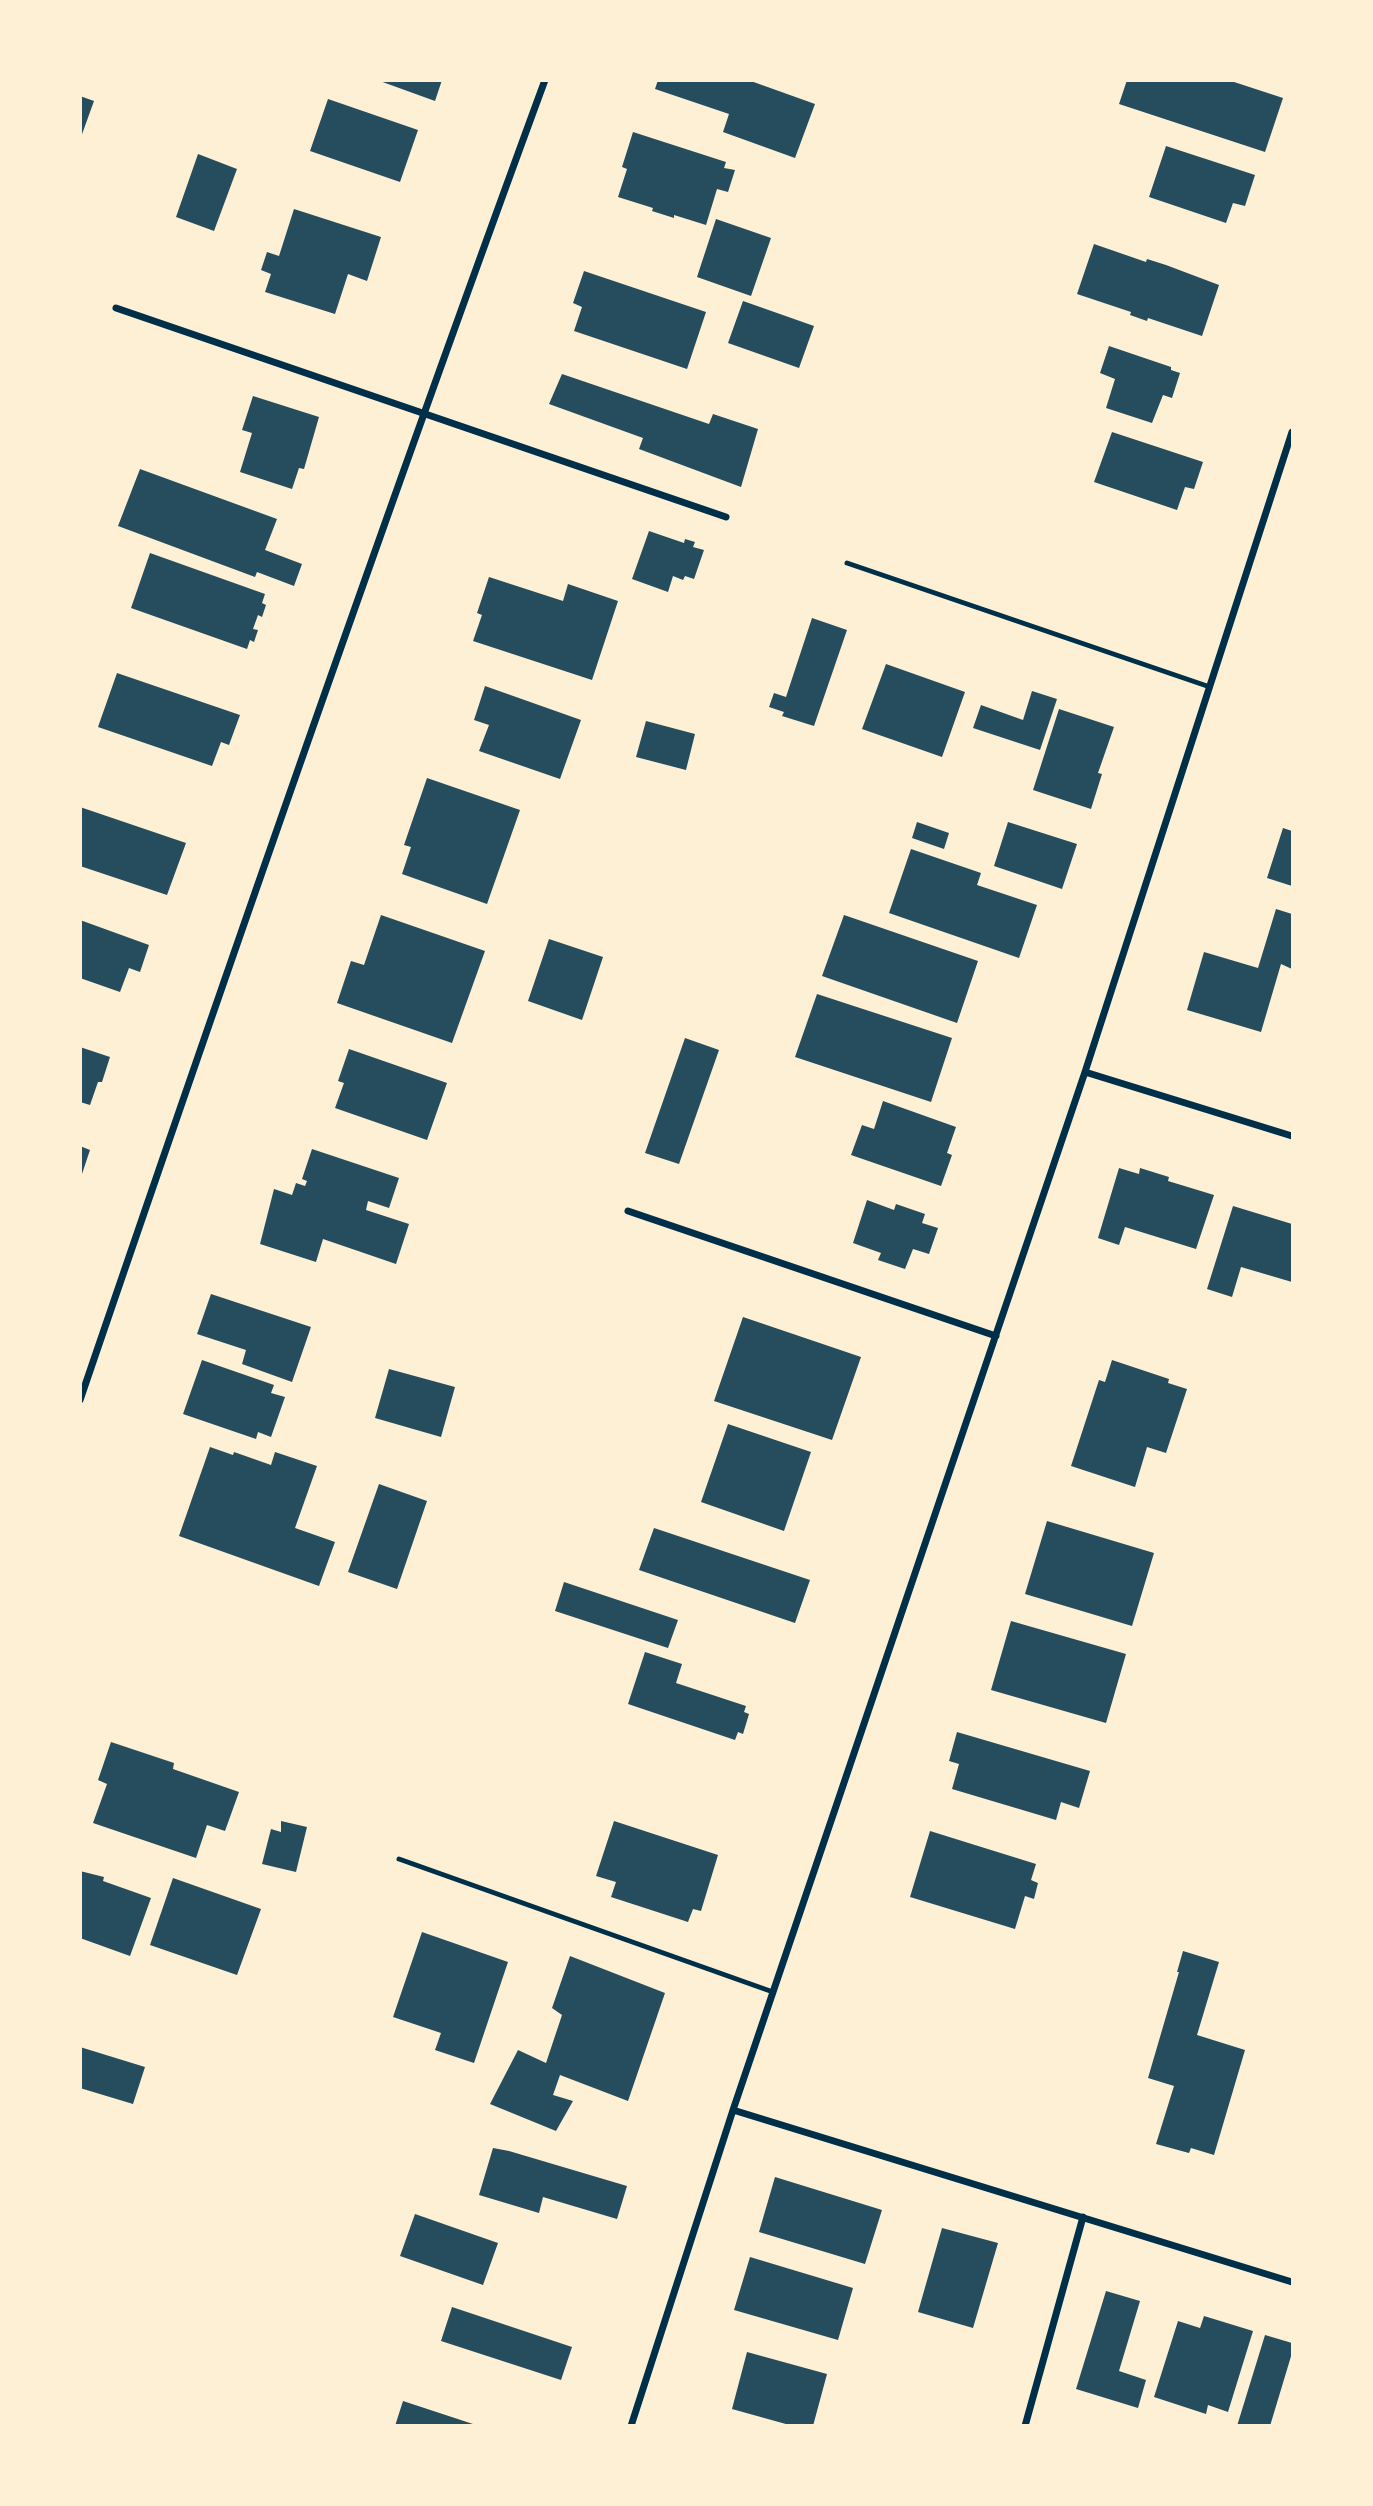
<!DOCTYPE html>
<html>
<head>
<meta charset="utf-8">
<style>
	body { margin:0 }
	#map { position:relative; width:1373px; height:2506px; overflow:hidden; background:#fdf0d5; font-family:"Space Grotesk",sans-serif }
	canvas { display:block }
	.frame { position:absolute; inset:0; border:82px solid #fdf0d5; pointer-events:none }
</style>
</head>
<body>
<div id="map">
<canvas width="1373" height="2506"></canvas>
<div class="frame"></div>
</div>
<script>
const ctx = document.querySelector('canvas').getContext('2d');
ctx.lineJoin = 'round';
function fill(path, color) { ctx.fillStyle = color; ctx.fill(path, 'evenodd'); }
function stroke(path, color, width, dash) { ctx.strokeStyle = color; ctx.lineWidth = width; ctx.lineCap = dash ? 'butt' : 'round'; ctx.setLineDash(dash || []); ctx.stroke(path); }
fill(new Path2D(`
	M 377,80 L 442,80 L 435,101 Z
	M 658,80 L 748,80 L 815,104 L 795,158 L 723,132 L 729,114 L 655,89 Z
	M 1127,80 L 1228,80 L 1283,98 L 1265,152 L 1119,104 Z
	M 80,96 L 94,101 L 81,137 L 80,137 Z
	M 328,99 L 418,130 L 400,182 L 310,151 Z
	M 633,132 L 726,162 L 724,168 L 735,170 L 728,192 L 717,189 L 706,225 L 674,215 L 674,218 L 652,211 L 653,208 L 618,197 L 627,169 L 622,167 Z
	M 1166,146 L 1255,175 L 1245,206 L 1233,203 L 1226,223 L 1149,197 Z
	M 198,154 L 237,169 L 214,231 L 176,217 Z
	M 294,209 L 381,237 L 367,281 L 348,274 L 335,314 L 265,292 L 271,274 L 261,270 L 267,252 L 279,256 Z
	M 716,219 L 771,238 L 751,296 L 697,277 Z
	M 1094,244 L 1146,262 L 1147,259 L 1166,265 L 1219,285 L 1202,336 L 1148,318 L 1147,321 L 1130,315 L 1131,312 L 1077,294 Z
	M 584,271 L 706,312 L 687,369 L 574,331 L 582,307 L 573,303 Z
	M 743,301 L 814,326 L 799,368 L 728,343 Z
	M 1109,346 L 1171,367 L 1171,370 L 1180,373 L 1172,398 L 1163,395 L 1152,423 L 1106,408 L 1115,379 L 1100,373 Z
	M 562,374 L 709,424 L 713,414 L 758,429 L 741,487 L 639,449 L 643,438 L 549,404 Z
	M 253,396 L 319,417 L 304,469 L 299,468 L 292,489 L 240,472 L 252,433 L 242,430 Z
	M 1112,432 L 1203,462 L 1194,489 L 1185,487 L 1177,510 L 1094,482 Z
	M 140,469 L 277,519 L 265,550 L 302,564 L 294,586 L 257,572 L 255,577 L 118,526 Z
	M 649,531 L 684,543 L 685,539 L 695,542 L 693,547 L 704,550 L 694,579 L 685,576 L 683,580 L 673,576 L 668,592 L 632,579 Z
	M 150,553 L 265,594 L 262,603 L 266,605 L 262,617 L 258,615 L 253,629 L 258,630 L 254,642 L 250,640 L 247,649 L 131,608 Z
	M 489,577 L 563,601 L 568,584 L 618,601 L 592,680 L 473,641 L 482,615 L 477,613 Z
	M 812,618 L 847,630 L 814,726 L 782,716 L 784,712 L 769,707 L 774,693 L 786,697 Z
	M 886,664 L 965,692 L 942,757 L 862,729 Z
	M 117,673 L 240,715 L 229,745 L 221,742 L 212,766 L 98,727 Z
	M 485,686 L 581,720 L 560,779 L 479,751 L 489,725 L 474,720 Z
	M 1032,691 L 1057,699 L 1040,750 L 973,728 L 981,705 L 1023,720 Z
	M 1059,709 L 1114,727 L 1098,773 L 1102,774 L 1091,809 L 1033,790 Z
	M 646,721 L 695,734 L 686,770 L 636,757 Z
	M 427,778 L 520,810 L 487,904 L 402,874 L 411,847 L 404,845 Z
	M 80,807 L 186,843 L 167,895 L 80,866 Z
	M 917,822 L 949,833 L 944,849 L 912,838 Z
	M 1008,822 L 1077,844 L 1062,889 L 994,866 Z
	M 1283,828 L 1292,831 L 1292,886 L 1267,878 Z
	M 911,849 L 981,873 L 977,885 L 1037,905 L 1019,958 L 889,913 Z
	M 1276,909 L 1292,914 L 1292,969 L 1281,964 L 1261,1032 L 1187,1010 L 1204,952 L 1258,968 Z
	M 381,915 L 485,951 L 452,1043 L 337,1003 L 351,961 L 364,965 Z
	M 844,915 L 978,961 L 957,1023 L 822,976 Z
	M 80,920 L 149,945 L 140,972 L 129,968 L 120,992 L 80,978 Z
	M 549,939 L 603,957 L 582,1020 L 528,1001 Z
	M 817,994 L 952,1038 L 931,1102 L 795,1057 Z
	M 685,1038 L 719,1050 L 679,1164 L 645,1153 Z
	M 80,1047 L 110,1057 L 102,1082 L 98,1082 L 90,1105 L 80,1102 Z
	M 349,1049 L 447,1083 L 427,1140 L 335,1108 L 344,1083 L 338,1081 Z
	M 883,1101 L 956,1127 L 947,1153 L 952,1155 L 941,1186 L 851,1155 L 862,1125 L 874,1129 Z
	M 80,1146 L 90,1150 L 81,1177 L 80,1177 Z
	M 312,1149 L 399,1178 L 389,1208 L 368,1201 L 366,1210 L 409,1224 L 396,1264 L 323,1239 L 316,1262 L 260,1244 L 274,1189 L 292,1195 L 296,1183 L 305,1186 L 307,1181 L 302,1179 Z
	M 1119,1168 L 1139,1174 L 1140,1168 L 1169,1177 L 1168,1181 L 1214,1195 L 1196,1249 L 1125,1227 L 1119,1245 L 1098,1238 Z
	M 867,1200 L 894,1210 L 896,1204 L 925,1214 L 922,1223 L 938,1228 L 929,1254 L 913,1249 L 905,1269 L 878,1260 L 881,1253 L 853,1243 Z
	M 1233,1206 L 1292,1224 L 1292,1282 L 1241,1267 L 1232,1297 L 1207,1289 Z
	M 211,1294 L 311,1327 L 292,1382 L 242,1364 L 246,1350 L 197,1334 Z
	M 743,1317 L 861,1357 L 832,1440 L 714,1401 Z
	M 202,1360 L 274,1385 L 271,1393 L 285,1397 L 271,1437 L 258,1432 L 256,1439 L 183,1414 Z
	M 1112,1360 L 1169,1379 L 1168,1383 L 1187,1389 L 1166,1453 L 1147,1447 L 1135,1487 L 1071,1466 L 1099,1380 L 1105,1382 Z
	M 389,1369 L 455,1387 L 441,1437 L 375,1418 Z
	M 728,1424 L 811,1452 L 784,1531 L 701,1502 Z
	M 210,1447 L 233,1455 L 234,1452 L 271,1465 L 275,1452 L 317,1466 L 295,1528 L 335,1542 L 319,1586 L 179,1536 Z
	M 379,1484 L 427,1501 L 397,1589 L 348,1572 Z
	M 1047,1521 L 1154,1553 L 1132,1626 L 1025,1594 Z
	M 654,1528 L 810,1580 L 795,1623 L 639,1570 Z
	M 564,1582 L 678,1620 L 668,1648 L 555,1611 Z
	M 1011,1621 L 1126,1654 L 1106,1723 L 991,1690 Z
	M 645,1652 L 682,1664 L 676,1683 L 746,1706 L 744,1712 L 749,1714 L 743,1734 L 738,1732 L 735,1740 L 628,1704 Z
	M 957,1732 L 1090,1771 L 1079,1808 L 1061,1802 L 1056,1820 L 952,1789 L 959,1764 L 949,1761 Z
	M 111,1742 L 174,1763 L 173,1769 L 239,1792 L 225,1831 L 207,1825 L 196,1858 L 93,1823 L 107,1784 L 98,1780 Z
	M 281,1821 L 307,1827 L 296,1872 L 262,1864 L 271,1829 L 281,1832 Z
	M 614,1821 L 718,1855 L 701,1911 L 693,1909 L 688,1922 L 611,1897 L 616,1882 L 596,1876 Z
	M 930,1831 L 1036,1864 L 1031,1880 L 1038,1883 L 1034,1899 L 1025,1896 L 1015,1929 L 910,1897 Z
	M 80,1871 L 104,1877 L 103,1881 L 151,1898 L 130,1956 L 80,1938 Z
	M 173,1878 L 261,1909 L 237,1975 L 150,1945 Z
	M 422,1932 L 508,1962 L 474,2063 L 435,2050 L 441,2033 L 393,2017 Z
	M 1183,1951 L 1219,1962 L 1197,2035 L 1245,2050 L 1214,2155 L 1191,2148 L 1189,2153 L 1156,2144 L 1174,2086 L 1148,2078 L 1179,1972 L 1177,1972 Z
	M 570,1956 L 665,1993 L 628,2101 L 560,2075 L 553,2095 L 573,2101 L 556,2131 L 490,2104 L 518,2050 L 546,2063 L 562,2015 L 552,2008 Z
	M 80,2047 L 145,2067 L 133,2104 L 80,2088 Z
	M 493,2148 L 509,2151 L 627,2186 L 617,2219 L 543,2197 L 539,2213 L 479,2195 Z
	M 775,2177 L 882,2210 L 865,2264 L 759,2232 Z
	M 415,2214 L 498,2243 L 483,2285 L 400,2256 Z
	M 942,2228 L 998,2243 L 973,2328 L 918,2312 Z
	M 750,2257 L 853,2288 L 838,2340 L 734,2310 Z
	M 1106,2291 L 1140,2301 L 1119,2371 L 1146,2380 L 1138,2408 L 1076,2389 Z
	M 452,2307 L 572,2347 L 561,2380 L 441,2341 Z
	M 1204,2316 L 1253,2331 L 1228,2412 L 1208,2405 L 1206,2414 L 1154,2397 L 1178,2321 L 1200,2328 Z
	M 1265,2335 L 1292,2343 L 1292,2353 L 1270,2426 L 1237,2426 Z
	M 747,2352 L 827,2374 L 813,2426 L 793,2426 L 732,2409 Z
	M 403,2401 L 476,2425 L 476,2426 L 395,2426 Z`), '#264d5e');
stroke(new Path2D(`
	M 847,563 L 1210,687
	M 399,1859 L 773,1992`), '#003049', 5);
stroke(new Path2D(`
	M 116,308 L 726,517
	M 1085,1072 L 1292,1136
	M 628,1211 L 996,1336
	M 80,1400 C 231,958 384,518 545,80
	M 733,2110 L 1292,2282
	M 631,2426 L 733,2110 L 1085,1072 L 1292,432
	M 1025,2426 L 1083,2217`), '#003049', 7);
</script>
</body>
</html>
